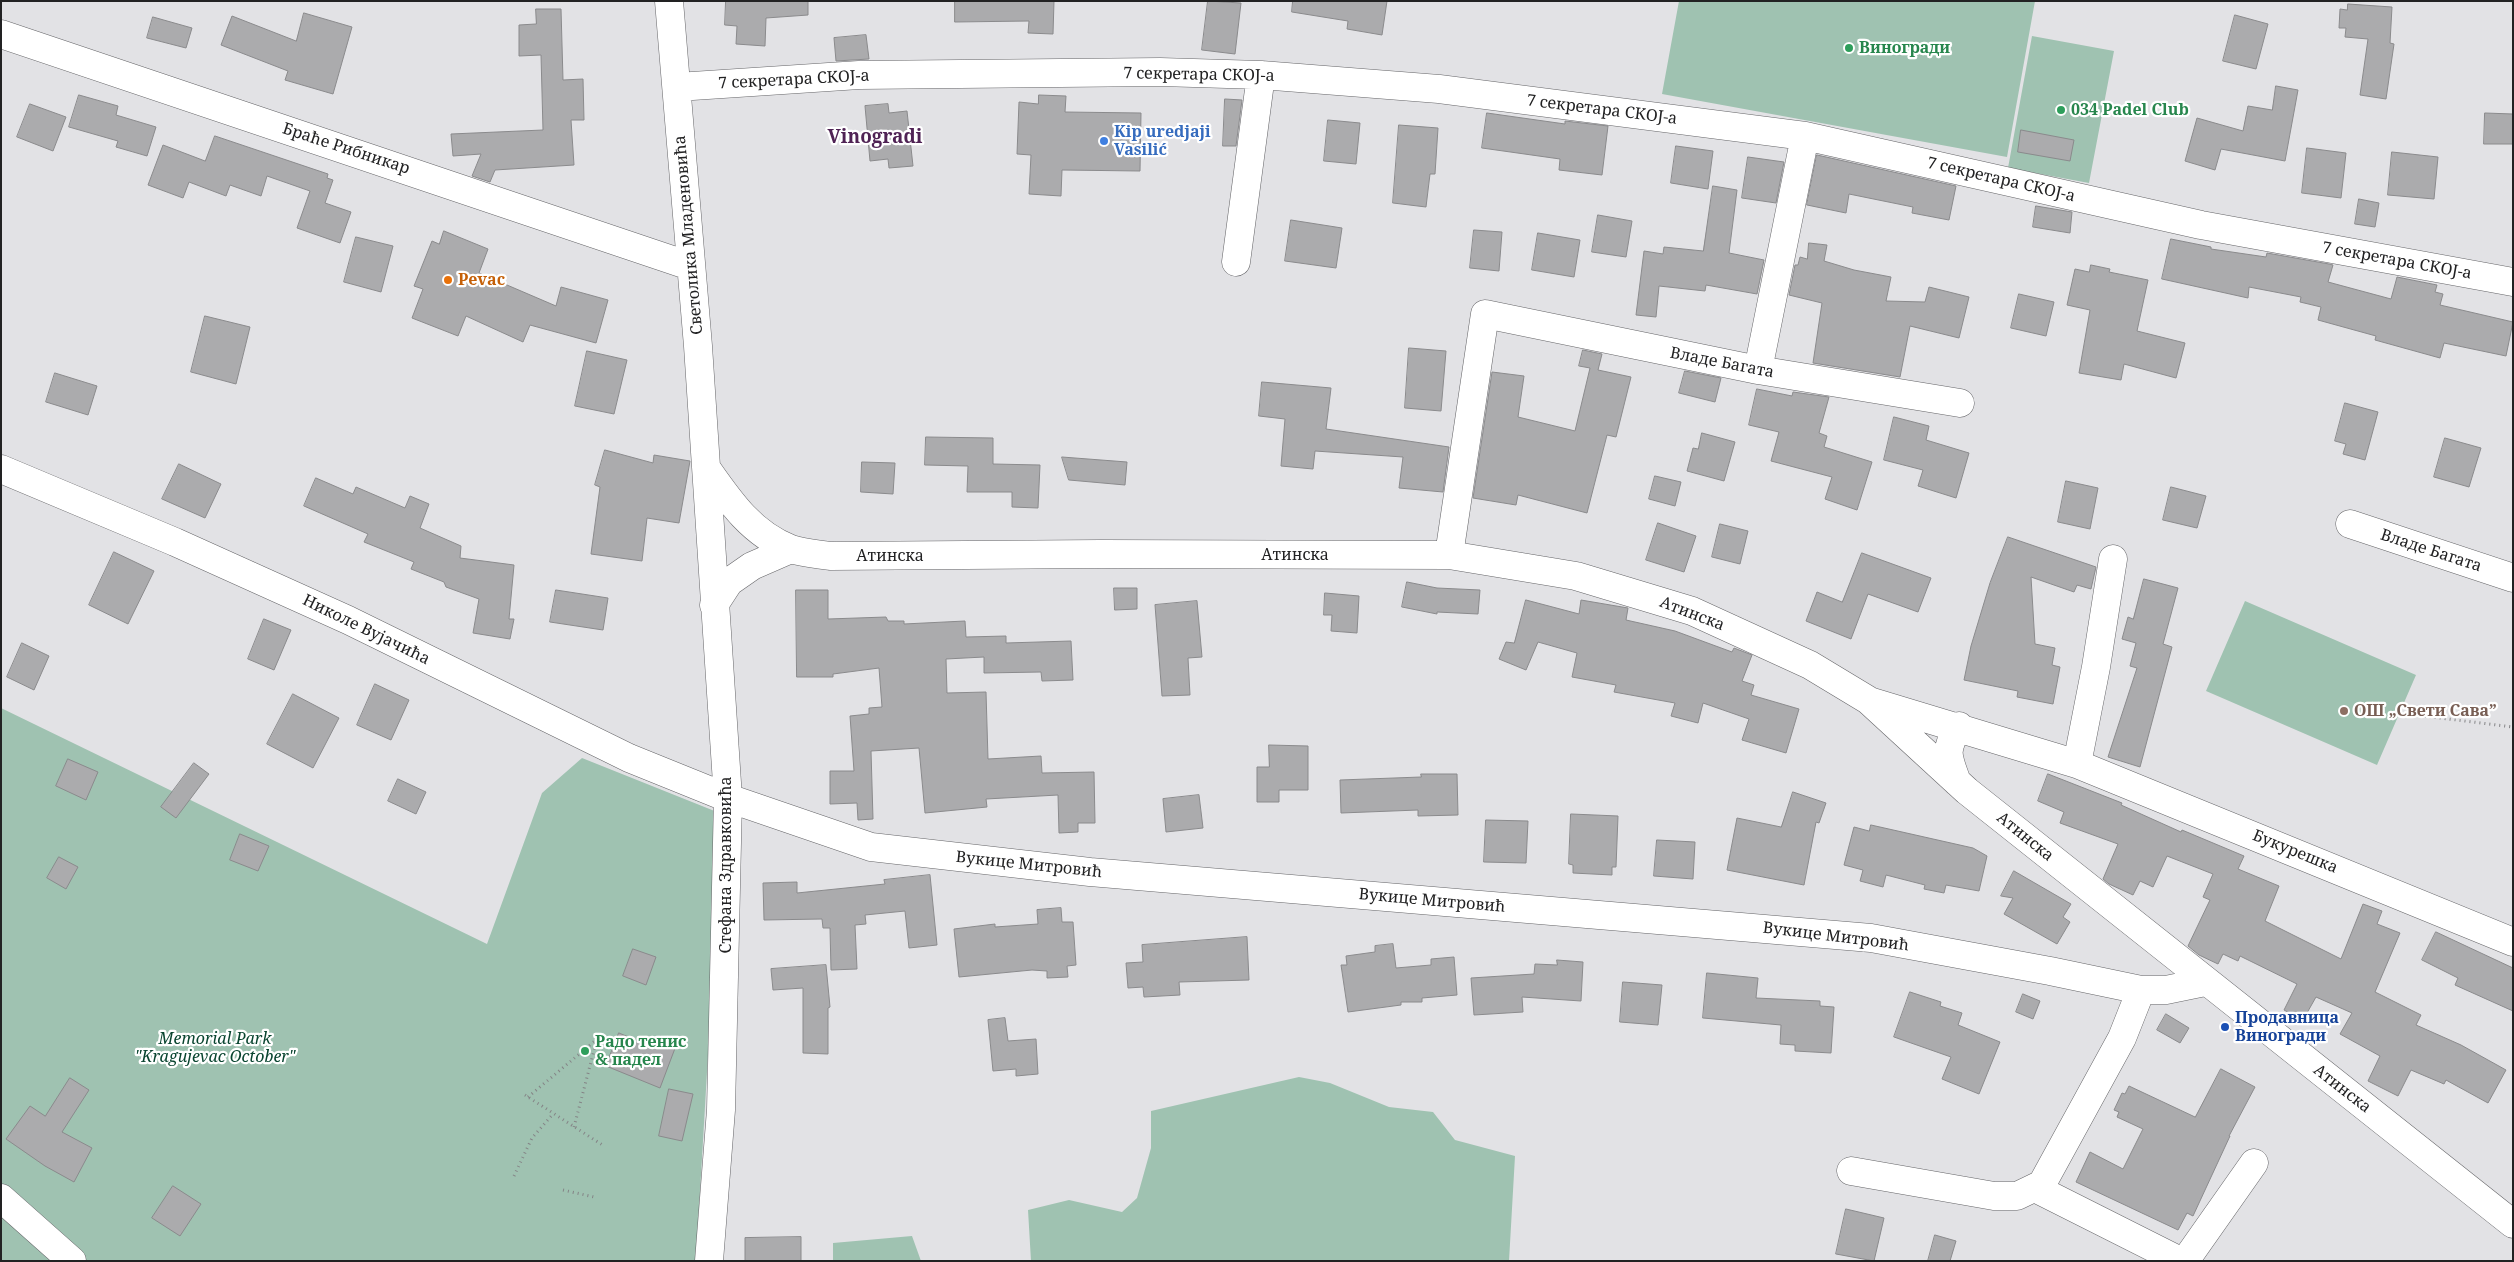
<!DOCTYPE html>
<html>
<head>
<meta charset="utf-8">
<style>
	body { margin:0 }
	#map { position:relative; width:2514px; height:1262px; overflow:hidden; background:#e2e2e5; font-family:"Noto Serif",serif }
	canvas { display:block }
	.frame { position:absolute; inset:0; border:2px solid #222223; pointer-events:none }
</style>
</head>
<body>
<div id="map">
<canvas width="2514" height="1262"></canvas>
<div class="frame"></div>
</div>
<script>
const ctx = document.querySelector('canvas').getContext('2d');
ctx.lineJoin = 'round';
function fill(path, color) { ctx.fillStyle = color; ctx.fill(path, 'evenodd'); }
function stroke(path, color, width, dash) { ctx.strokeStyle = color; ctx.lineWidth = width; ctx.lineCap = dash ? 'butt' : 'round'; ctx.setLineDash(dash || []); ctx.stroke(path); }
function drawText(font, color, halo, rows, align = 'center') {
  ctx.font = font + ' "Noto Serif",serif'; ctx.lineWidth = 4.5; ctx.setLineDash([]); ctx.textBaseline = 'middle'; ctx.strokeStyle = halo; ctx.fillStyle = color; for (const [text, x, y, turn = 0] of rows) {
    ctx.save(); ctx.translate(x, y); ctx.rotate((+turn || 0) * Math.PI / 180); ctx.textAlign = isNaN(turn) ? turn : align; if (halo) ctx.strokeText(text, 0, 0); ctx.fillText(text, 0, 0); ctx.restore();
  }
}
fill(new Path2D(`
	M 1679,1 L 2035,1 L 2007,157 L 1662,94 Z
	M 2032,36 L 2114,51 L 2089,183 L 2008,168 Z
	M 2245,601 L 2416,675 L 2377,765 L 2206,691 Z
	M 1,708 L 487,944 L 542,793 L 582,758 L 722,814 L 696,1261 L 1,1261 Z
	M 1299,1077 L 1330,1083 L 1389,1107 L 1433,1112 L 1455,1140 L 1515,1156 L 1509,1261 L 1031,1261 L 1028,1210 L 1069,1200 L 1122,1212 L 1137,1198 L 1151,1148 L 1151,1111 Z
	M 912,1236 L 921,1261 L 833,1261 L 833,1243 Z`), '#9fc2b1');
const building = new Path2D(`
	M 726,1 L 808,1 L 808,15 L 766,18 L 765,46 L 736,44 L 737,26 L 725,25 Z
	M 955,1 L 1054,1 L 1053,34 L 1028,33 L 1029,21 L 955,22 Z
	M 1208,1 L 1241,3 L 1235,54 L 1202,50 Z
	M 1293,1 L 1387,1 L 1382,35 L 1347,29 L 1348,21 L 1292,12 Z
	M 2348,4 L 2392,7 L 2390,43 L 2394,44 L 2386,99 L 2360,95 L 2368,39 L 2345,37 L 2346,28 L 2339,28 L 2340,9 L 2347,10 Z
	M 536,9 L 561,9 L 563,80 L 583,79 L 584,120 L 571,120 L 574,165 L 495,170 L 490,182 L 472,176 L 481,154 L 453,156 L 451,134 L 543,130 L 541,55 L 519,56 L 519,25 L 536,24 Z
	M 304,13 L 352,27 L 333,94 L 285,80 L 288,71 L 221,45 L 232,16 L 296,41 Z
	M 2235,15 L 2268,24 L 2256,69 L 2223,61 Z
	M 153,17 L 192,28 L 186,48 L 147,38 Z
	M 866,35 L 869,59 L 836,61 L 834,38 Z
	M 2276,86 L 2298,90 L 2285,161 L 2221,149 L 2215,170 L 2185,161 L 2197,118 L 2243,131 L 2248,106 L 2272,110 Z
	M 79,95 L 118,106 L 116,115 L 156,127 L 147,156 L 116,147 L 118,141 L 69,127 Z
	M 1039,95 L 1066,96 L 1065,112 L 1141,113 L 1140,171 L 1062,170 L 1061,196 L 1029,194 L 1031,155 L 1017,154 L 1019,102 L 1038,104 Z
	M 1225,99 L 1242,100 L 1236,146 L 1223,146 Z
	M 30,104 L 66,117 L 53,151 L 17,137 Z
	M 888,104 L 889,113 L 907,111 L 913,166 L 889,168 L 888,159 L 870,161 L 865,106 Z
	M 1487,113 L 1565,124 L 1565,121 L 1608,126 L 1602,175 L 1559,170 L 1560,159 L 1482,148 Z
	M 2485,113 L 2513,114 L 2513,144 L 2484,144 Z
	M 1328,120 L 1360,123 L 1356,164 L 1324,161 Z
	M 1399,125 L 1438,128 L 1435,174 L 1430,174 L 1426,207 L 1393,203 Z
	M 2021,130 L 2074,140 L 2070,161 L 2018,152 Z
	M 215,136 L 328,174 L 327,178 L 333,180 L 325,203 L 351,212 L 340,243 L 297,228 L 310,191 L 267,176 L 261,196 L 230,185 L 226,196 L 189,182 L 183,198 L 148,185 L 163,145 L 205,161 Z
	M 1676,146 L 1713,151 L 1708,189 L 1671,183 Z
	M 2307,148 L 2346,153 L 2341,198 L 2302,193 Z
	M 2392,152 L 2438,157 L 2434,199 L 2388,195 Z
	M 1817,155 L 1956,186 L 1949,220 L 1912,213 L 1913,207 L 1849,194 L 1846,213 L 1807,205 Z
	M 1748,157 L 1784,162 L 1776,203 L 1742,198 Z
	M 1713,186 L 1737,190 L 1729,253 L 1764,260 L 1757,294 L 1706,285 L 1705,291 L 1659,286 L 1656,317 L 1636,315 L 1644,251 L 1663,254 L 1664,247 L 1703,251 Z
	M 2359,199 L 2379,203 L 2375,227 L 2355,224 Z
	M 2036,206 L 2072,212 L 2070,233 L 2033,227 Z
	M 1598,215 L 1632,221 L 1626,257 L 1592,252 Z
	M 1291,220 L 1342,228 L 1336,268 L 1285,261 Z
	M 1474,230 L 1502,232 L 1499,271 L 1470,268 Z
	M 444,231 L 488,249 L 479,273 L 556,306 L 561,287 L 608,300 L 596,343 L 530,325 L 523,342 L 466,316 L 458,336 L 412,318 L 423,289 L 414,286 L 432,241 L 439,244 Z
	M 1538,233 L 1580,240 L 1574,277 L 1532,270 Z
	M 356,237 L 393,246 L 381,292 L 344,282 Z
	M 2171,239 L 2211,247 L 2211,249 L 2266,257 L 2267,253 L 2329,264 L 2333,265 L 2328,282 L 2391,299 L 2397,277 L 2437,285 L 2435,292 L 2443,294 L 2440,305 L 2513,322 L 2506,356 L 2444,343 L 2440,358 L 2375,340 L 2376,336 L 2318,320 L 2321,307 L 2300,302 L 2301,297 L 2249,287 L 2248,298 L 2162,279 Z
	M 1809,243 L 1827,245 L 1824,261 L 1854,270 L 1891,277 L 1886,301 L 1925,302 L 1929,287 L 1969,297 L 1959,338 L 1910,326 L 1900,377 L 1813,363 L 1822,303 L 1789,295 L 1795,265 L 1798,265 L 1800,257 L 1807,259 Z
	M 2091,265 L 2110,269 L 2109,272 L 2148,280 L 2137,331 L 2185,343 L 2176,378 L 2124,364 L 2121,380 L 2079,373 L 2090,310 L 2067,305 L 2075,269 L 2089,272 Z
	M 2019,294 L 2054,302 L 2046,336 L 2011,328 Z
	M 205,316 L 250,327 L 236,384 L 191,372 Z
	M 1409,348 L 1446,351 L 1441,411 L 1405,408 Z
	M 1583,350 L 1602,354 L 1598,370 L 1631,377 L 1616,437 L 1607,435 L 1587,513 L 1518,495 L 1516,505 L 1473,498 L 1492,372 L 1524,376 L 1518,417 L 1575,431 L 1590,368 L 1579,366 Z
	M 587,351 L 627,360 L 614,414 L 575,406 Z
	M 1685,371 L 1721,378 L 1715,402 L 1679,393 Z
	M 55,373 L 97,386 L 88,415 L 46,402 Z
	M 1262,382 L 1331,388 L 1326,429 L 1449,447 L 1443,492 L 1399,488 L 1403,457 L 1315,451 L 1313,469 L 1281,466 L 1285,419 L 1259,416 Z
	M 1757,389 L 1792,396 L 1793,392 L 1829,397 L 1819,433 L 1827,436 L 1824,447 L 1872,462 L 1857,510 L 1825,499 L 1832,477 L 1771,461 L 1779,432 L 1749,425 Z
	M 2345,403 L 2378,412 L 2365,460 L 2343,454 L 2346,444 L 2335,441 Z
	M 1894,417 L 1929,426 L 1926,440 L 1969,453 L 1956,498 L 1918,486 L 1923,470 L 1884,460 Z
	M 1702,433 L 1735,442 L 1724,481 L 1687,471 L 1693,448 L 1698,449 Z
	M 926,437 L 993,438 L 993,464 L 1040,465 L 1038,508 L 1012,507 L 1012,492 L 967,492 L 968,466 L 925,465 Z
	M 2445,438 L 2481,448 L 2469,487 L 2434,477 Z
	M 605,450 L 653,463 L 654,455 L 690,461 L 679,523 L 647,518 L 642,561 L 591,554 L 600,487 L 595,485 Z
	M 1062,457 L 1127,462 L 1125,485 L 1069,480 Z
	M 862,462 L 895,463 L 893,494 L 861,492 Z
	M 179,464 L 221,484 L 205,518 L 162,499 Z
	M 1655,476 L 1681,482 L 1675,506 L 1649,499 Z
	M 316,478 L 353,494 L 356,487 L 405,508 L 410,496 L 429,504 L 420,528 L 461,546 L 460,558 L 514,565 L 509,619 L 514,619 L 510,639 L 473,633 L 479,599 L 446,587 L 444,582 L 411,569 L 414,562 L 364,542 L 368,534 L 304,506 Z
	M 2066,481 L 2098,488 L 2090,529 L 2058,522 Z
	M 2171,487 L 2206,496 L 2197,528 L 2163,520 Z
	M 1658,523 L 1696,536 L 1684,572 L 1646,560 Z
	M 1720,524 L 1748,531 L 1740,564 L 1712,557 Z
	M 2008,537 L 2096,567 L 2091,589 L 2077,585 L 2074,592 L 2031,577 L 2035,644 L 2055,648 L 2052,665 L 2060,667 L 2053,704 L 2017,697 L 2018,691 L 1964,680 L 1971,646 L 1990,583 Z
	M 114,552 L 154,571 L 128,624 L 89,605 Z
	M 1862,553 L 1931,578 L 1918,612 L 1868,594 L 1851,639 L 1806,621 L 1817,592 L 1842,602 Z
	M 2144,579 L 2178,588 L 2163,644 L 2172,647 L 2140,767 L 2108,757 L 2137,668 L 2130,666 L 2136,643 L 2122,639 L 2128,617 L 2133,619 Z
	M 1407,582 L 1437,588 L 1480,590 L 1478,614 L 1437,612 L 1437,614 L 1402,607 Z
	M 1114,588 L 1137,588 L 1137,609 L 1115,610 Z
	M 556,590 L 608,598 L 603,630 L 550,622 Z
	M 796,590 L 828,590 L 828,619 L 886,617 L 888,621 L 904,621 L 904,624 L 965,621 L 966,637 L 1006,636 L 1006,643 L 1071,641 L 1073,680 L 1042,681 L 1041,672 L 984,673 L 984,657 L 946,659 L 947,693 L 986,692 L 988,759 L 1041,756 L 1042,773 L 1094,772 L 1095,823 L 1078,823 L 1078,832 L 1059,833 L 1058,795 L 986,799 L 987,807 L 925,813 L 919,748 L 871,751 L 873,819 L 858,820 L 857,803 L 830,804 L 830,771 L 854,771 L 850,716 L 869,714 L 869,708 L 882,707 L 879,668 L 833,674 L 833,677 L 797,677 Z
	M 1325,593 L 1359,596 L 1357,633 L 1331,631 L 1332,615 L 1324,615 Z
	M 1526,600 L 1579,614 L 1581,600 L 1628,608 L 1626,620 L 1675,631 L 1732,652 L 1734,648 L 1752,655 L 1742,681 L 1754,685 L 1751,695 L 1799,709 L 1786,753 L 1742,740 L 1749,719 L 1703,703 L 1698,723 L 1671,716 L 1675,703 L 1614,692 L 1616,685 L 1572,677 L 1577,653 L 1538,642 L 1526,670 L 1499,659 L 1506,642 L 1514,643 Z
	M 1197,601 L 1202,657 L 1188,658 L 1190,695 L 1162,696 L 1155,605 Z
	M 264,619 L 291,630 L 274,670 L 248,659 Z
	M 22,643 L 49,656 L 34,690 L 7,677 Z
	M 375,684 L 409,700 L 391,740 L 357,725 Z
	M 293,694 L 339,718 L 313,768 L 267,744 Z
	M 1269,745 L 1308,746 L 1308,790 L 1279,790 L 1279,802 L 1257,802 L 1257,767 L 1269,767 Z
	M 68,759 L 98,772 L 86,800 L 56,786 Z
	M 194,763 L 209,774 L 176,818 L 161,807 Z
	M 1421,774 L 1457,774 L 1458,815 L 1418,816 L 1418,810 L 1341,813 L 1340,780 L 1421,777 Z
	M 2048,774 L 2122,803 L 2121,805 L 2181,832 L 2182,830 L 2244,856 L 2238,869 L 2279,886 L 2265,921 L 2341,959 L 2363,904 L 2382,911 L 2377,924 L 2400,933 L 2375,992 L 2421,1015 L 2416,1025 L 2461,1045 L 2506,1070 L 2488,1103 L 2446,1080 L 2444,1084 L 2411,1070 L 2398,1096 L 2368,1081 L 2380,1056 L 2340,1034 L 2352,1013 L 2316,997 L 2303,1020 L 2284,1010 L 2297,984 L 2240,956 L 2238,961 L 2223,954 L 2218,964 L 2199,955 L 2188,946 L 2210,900 L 2203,897 L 2213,874 L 2167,856 L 2153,887 L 2140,881 L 2133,895 L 2109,884 L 2103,879 L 2118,844 L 2060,823 L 2064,812 L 2038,801 Z
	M 398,779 L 426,792 L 416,814 L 388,801 Z
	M 1793,792 L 1826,803 L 1819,823 L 1816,822 L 1804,885 L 1727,870 L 1737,818 L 1781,827 Z
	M 1199,795 L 1203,828 L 1166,832 L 1163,799 Z
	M 1571,814 L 1618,816 L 1616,867 L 1612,867 L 1612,875 L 1573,873 L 1573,865 L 1569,864 Z
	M 1486,820 L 1528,821 L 1526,863 L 1484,862 Z
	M 1871,825 L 1973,848 L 1987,856 L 1979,891 L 1946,885 L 1944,893 L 1924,889 L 1925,885 L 1886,875 L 1883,887 L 1860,881 L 1863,870 L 1844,865 L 1854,827 L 1869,831 Z
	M 240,834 L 269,846 L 258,871 L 230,860 Z
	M 1657,840 L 1695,842 L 1693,879 L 1654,876 Z
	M 59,857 L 78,867 L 66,889 L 47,878 Z
	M 2014,871 L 2071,904 L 2063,917 L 2070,922 L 2057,944 L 2004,914 L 2013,898 L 2001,896 Z
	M 930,875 L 937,945 L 909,948 L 905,911 L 865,915 L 866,924 L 855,925 L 857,969 L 831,970 L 830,928 L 823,928 L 822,919 L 764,920 L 763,883 L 797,882 L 797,893 L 885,884 L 884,880 Z
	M 1061,908 L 1062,922 L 1073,922 L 1076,965 L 1067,966 L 1068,977 L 1047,978 L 1047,971 L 1032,970 L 959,977 L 954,929 L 995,924 L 995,927 L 1038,924 L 1037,910 Z
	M 2436,932 L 2513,968 L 2513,1011 L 2455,985 L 2458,978 L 2422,960 Z
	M 1247,937 L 1249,980 L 1179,982 L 1180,995 L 1144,997 L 1143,987 L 1128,988 L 1126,963 L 1143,962 L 1142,945 Z
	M 1393,944 L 1396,968 L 1431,965 L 1431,959 L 1454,957 L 1457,995 L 1422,998 L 1422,1002 L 1401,1002 L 1401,1005 L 1348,1012 L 1341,965 L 1347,965 L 1346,956 L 1375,952 L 1375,946 Z
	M 633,949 L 656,957 L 646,985 L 623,976 Z
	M 1557,960 L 1583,962 L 1581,1001 L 1522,997 L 1523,1012 L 1474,1015 L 1471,978 L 1534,974 L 1535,964 L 1557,965 Z
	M 826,965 L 830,1007 L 828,1008 L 828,1054 L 803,1053 L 803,988 L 773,990 L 771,969 Z
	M 1707,973 L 1758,978 L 1756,998 L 1820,1001 L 1820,1006 L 1834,1007 L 1831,1053 L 1795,1051 L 1795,1045 L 1780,1044 L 1781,1025 L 1703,1018 Z
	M 1623,982 L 1662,985 L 1658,1025 L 1620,1022 Z
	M 1910,992 L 1941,1002 L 1940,1006 L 1962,1013 L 1958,1025 L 2000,1042 L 1979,1094 L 1942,1079 L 1951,1057 L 1894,1037 Z
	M 2023,994 L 2040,1001 L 2033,1019 L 2016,1012 Z
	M 2166,1014 L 2189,1028 L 2180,1043 L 2157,1030 Z
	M 1005,1018 L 1008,1041 L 1036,1039 L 1038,1074 L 1016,1076 L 1016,1069 L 993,1071 L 988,1020 Z
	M 619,1033 L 655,1048 L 660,1036 L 677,1043 L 660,1088 L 606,1066 Z
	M 2221,1069 L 2255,1087 L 2229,1136 L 2230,1136 L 2193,1216 L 2187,1213 L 2178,1230 L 2076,1182 L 2090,1152 L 2123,1169 L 2143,1129 L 2117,1117 L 2119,1112 L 2114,1110 L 2122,1093 L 2125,1094 L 2129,1086 L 2195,1117 Z
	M 70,1078 L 89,1090 L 62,1132 L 92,1148 L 74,1182 L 45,1166 L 6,1139 L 30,1106 L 45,1116 Z
	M 669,1089 L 693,1094 L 682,1141 L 659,1136 Z
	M 173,1186 L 201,1204 L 180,1236 L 152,1218 Z
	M 1846,1209 L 1884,1218 L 1874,1261 L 1836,1254 Z
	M 1935,1235 L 1956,1241 L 1950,1261 L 1928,1261 Z
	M 801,1237 L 801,1261 L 745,1261 L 745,1238 Z`);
fill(building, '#ababad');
stroke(building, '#8a8a8c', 1);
const minor = new Path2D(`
	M 669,1 L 698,346 L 728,798 L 721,1110 L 709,1261
	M 1,34 L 690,266
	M 677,87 L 859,75 L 1160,72 L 1261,75 L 1439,89 L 1805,136 L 2201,225 L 2513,282
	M 1236,262 L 1261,75
	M 1758,370 L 1805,136
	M 1,469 L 175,542 L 348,620 L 629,758 L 728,798 L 871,847 L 1090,872 L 1871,938 L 2050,971 L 2141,990 L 2166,990 L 2205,982
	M 707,469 C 730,502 752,534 791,549 C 803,553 817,554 830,556 L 1101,554 L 1449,555 L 1576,576 L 1692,611 L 1810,665 L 1868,700 L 1967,791 L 2513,1224
	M 2350,524 L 2513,578
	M 1449,555 L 1485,314 L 1758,370 L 1960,403
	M 714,605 L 729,582 L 752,566 L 791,549
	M 1872,702 L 2077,764 L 2513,942
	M 2077,764 L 2096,667 L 2113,559
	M 1957,782 C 1947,755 1944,751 1959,726
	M 1851,1171 L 1994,1196 L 2017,1196 L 2042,1184 L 2122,1038 L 2141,990
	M 2035,1188 L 2180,1261
	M 1,1198 L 72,1261
	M 2185,1261 L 2254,1163`);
stroke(minor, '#656568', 29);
stroke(new Path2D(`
	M 2400,713 L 2513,727
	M 525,1095 L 604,1146
	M 528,1097 L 596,1040
	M 574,1127 L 597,1039
	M 514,1176 L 532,1138 L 553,1114
	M 563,1190 L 594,1197`), '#848486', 3, [1, 4]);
stroke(minor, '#fff', 28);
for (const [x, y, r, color] of [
	[1849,48,5,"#2e9e5b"],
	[2061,110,5,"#2e9e5b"],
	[1104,141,5,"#3f7fe0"],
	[448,280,5,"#e8710a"],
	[2344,711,5,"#8d6e63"],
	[2225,1027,5,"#1a4fb4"],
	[585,1051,5,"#2e9e5b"]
]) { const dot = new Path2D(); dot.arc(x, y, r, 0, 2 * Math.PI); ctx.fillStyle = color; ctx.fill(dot); stroke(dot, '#fff', 2); }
drawText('bold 16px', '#27864d', '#fff', [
	["Виногради",1859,48],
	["034 Padel Club",2071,110],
	["Радо тенис",595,1042],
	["& падел",595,1060]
], 'left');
drawText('16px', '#222223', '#fff', [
	["7 секретара СКОЈ-а",1199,75,1],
	["7 секретара СКОЈ-а",794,80,-3],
	["7 секретара СКОЈ-а",1602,110,7],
	["Браће Рибникар",346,149,18],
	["7 секретара СКОЈ-а",2001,180,13],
	["Светолика Младеновића",689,235,-95],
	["7 секретара СКОЈ-а",2397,261,10],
	["Владе Багата",1722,363,11],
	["Владе Багата",2431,551,18],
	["Атинска",1295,555],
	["Атинска",890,556],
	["Атинска",1692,614,21],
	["Николе Вујачића",366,630,26],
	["Атинска",2025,837,39],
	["Букурешка",2295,852,22],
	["Стефана Здравковића",726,865,-90],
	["Вукице Митровић",1029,865,6],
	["Вукице Митровић",1432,901,5],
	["Вукице Митровић",1836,937,7],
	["Атинска",2342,1089,38]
]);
drawText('bold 16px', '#366cbe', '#fff', [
	["Kip uredjaji",1114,132],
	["Vasilić",1114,150]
], 'left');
drawText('bold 16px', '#c56008', '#fff', [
	["Pevac",458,280]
], 'left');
drawText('bold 16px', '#785e54', '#fff', [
	["ОШ „Свети Сава”",2354,711]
], 'left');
drawText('bold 16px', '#164399', '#fff', [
	["Продавница",2235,1018],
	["Виногради",2235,1036]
], 'left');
drawText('italic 16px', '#08442f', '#fff', [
	["Memorial Park",215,1039],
	["\"Kragujevac October\"",215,1057]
]);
drawText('bold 19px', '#4f2254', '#fff', [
	["Vinogradi",875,138]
]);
</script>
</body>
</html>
